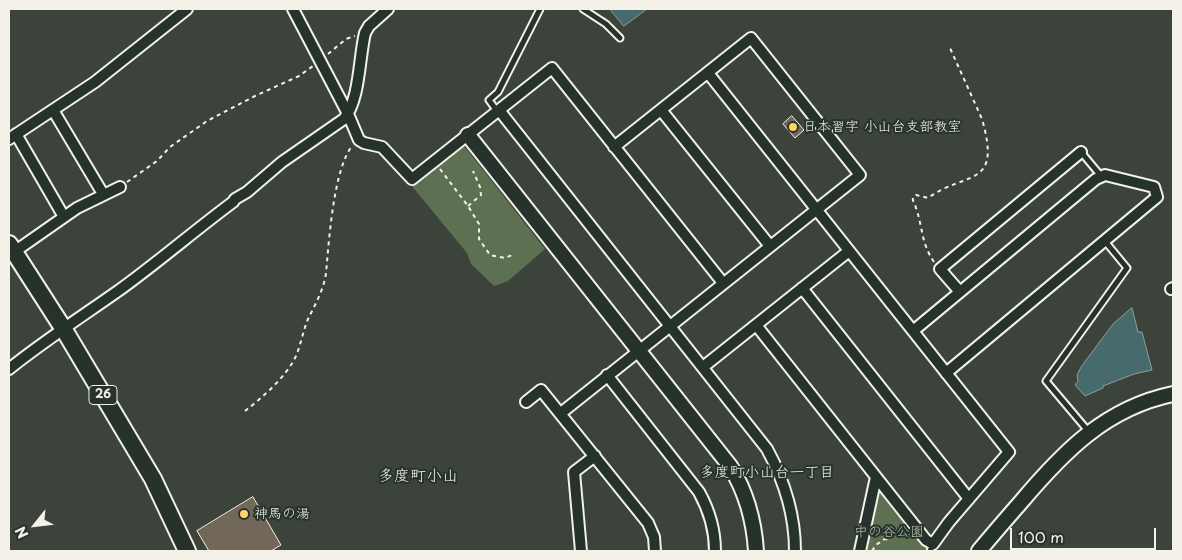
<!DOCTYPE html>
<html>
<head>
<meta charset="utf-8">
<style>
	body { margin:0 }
	#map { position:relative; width:1182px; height:560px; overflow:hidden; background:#3c433a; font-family:"Playpen Sans",sans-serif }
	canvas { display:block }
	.frame { position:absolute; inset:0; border:10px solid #f4f1e8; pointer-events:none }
	.north { position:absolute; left:10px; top:500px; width:50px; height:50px; -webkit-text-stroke:4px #26332d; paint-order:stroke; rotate:241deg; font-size:14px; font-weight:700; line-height:20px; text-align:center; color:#f4f1e8 }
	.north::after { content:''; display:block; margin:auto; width:18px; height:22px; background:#f4f1e8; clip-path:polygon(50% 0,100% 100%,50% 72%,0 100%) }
	.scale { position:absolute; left:1010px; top:528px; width:146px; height:22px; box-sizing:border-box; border:2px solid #f4f1e8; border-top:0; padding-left:6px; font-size:15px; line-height:18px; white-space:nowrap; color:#f4f1e8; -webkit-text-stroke:4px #26332d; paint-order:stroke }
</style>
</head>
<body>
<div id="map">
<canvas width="1182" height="560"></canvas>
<div class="frame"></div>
<div class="north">N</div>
<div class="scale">100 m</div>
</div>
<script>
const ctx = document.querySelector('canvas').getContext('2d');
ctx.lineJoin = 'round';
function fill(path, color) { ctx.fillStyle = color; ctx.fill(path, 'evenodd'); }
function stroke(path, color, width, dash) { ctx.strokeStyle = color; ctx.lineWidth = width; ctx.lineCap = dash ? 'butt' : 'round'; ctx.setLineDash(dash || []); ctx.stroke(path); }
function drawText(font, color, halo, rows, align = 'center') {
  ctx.font = font + ' "Playpen Sans","Klee One",sans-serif'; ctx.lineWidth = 4; ctx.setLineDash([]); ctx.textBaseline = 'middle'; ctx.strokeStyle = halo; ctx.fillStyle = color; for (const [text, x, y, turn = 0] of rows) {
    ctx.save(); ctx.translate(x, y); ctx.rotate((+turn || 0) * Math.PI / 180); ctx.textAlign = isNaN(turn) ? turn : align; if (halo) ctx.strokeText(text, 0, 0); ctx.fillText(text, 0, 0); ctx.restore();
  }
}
fill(new Path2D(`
	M 460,146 L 465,147 L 545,249 L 508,281 L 494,286 L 471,264 L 467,253 L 411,185 Z
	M 882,491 L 927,550 L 926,551 L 865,551 L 878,492 Z`), '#5e7052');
const water = new Path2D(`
	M 610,9 L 647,9 L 624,26 Z
	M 1132,308 L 1138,332 L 1142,332 L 1152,370 L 1134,374 L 1103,386 L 1103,388 L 1085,396 L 1075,385 L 1078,381 L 1077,375 L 1081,367 L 1113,324 Z`);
fill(water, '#476a6d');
stroke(water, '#8ca09e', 1);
const building = new Path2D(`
	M 792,116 L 804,130 L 795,138 L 783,124 Z
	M 253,497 L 281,545 L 271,551 L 209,551 L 197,531 Z`);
fill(building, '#716859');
stroke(building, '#f4f1e8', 1);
const lane = new Path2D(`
	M 583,9 L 606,24 L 620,38
	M 497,111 L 489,100 L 498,92 L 540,9
	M 1081,152 L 1101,176
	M 1089,432 L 1046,381 L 1127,268 L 1104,240
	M 930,551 L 933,544`);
const street = new Path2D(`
	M 293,9 L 348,114 L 359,140 L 364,143 L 382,147 L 412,179 L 552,68 L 723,283
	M 708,73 L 1009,452 L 949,522 L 933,544 L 926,540 L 756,325
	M 53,110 L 103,194
	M 499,110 L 767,449 C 785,482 795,514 795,551
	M 661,110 L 770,246
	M 16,134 L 64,217
	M 9,139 L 95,82 L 187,9
	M 14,252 L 77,208 L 120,187
	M 802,288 L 969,499
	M 1171,289 L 1173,288
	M 960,292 L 940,269 L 1081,152
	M 913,331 L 1096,179 L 1105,175 L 1154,187 L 1157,197 L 946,373
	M 703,367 L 849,251
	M 9,369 C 44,341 81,317 118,291 C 157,263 194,231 233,202 L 235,199 L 247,192 L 282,162 L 344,119 C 360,100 359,57 365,33 L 369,26 L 388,9
	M 607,375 L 699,492 C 709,510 715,530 715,551
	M 526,402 L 541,390 L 648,523 L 654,537 L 655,551
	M 561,413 L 860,175 L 751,38 L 614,147
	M 581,551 L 574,472 L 595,456
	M 860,551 L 876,477`);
const secondary = new Path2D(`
	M 468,135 L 730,466 C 747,493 754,520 756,551
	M 979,551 C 993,534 1007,518 1021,502 C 1064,451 1106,408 1173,394`);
const primary = new Path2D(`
	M 9,244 L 63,328 L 153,479 L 187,551`);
stroke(lane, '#f4f1e8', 9);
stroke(street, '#f4f1e8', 14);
stroke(secondary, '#f4f1e8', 18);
stroke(primary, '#f4f1e8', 20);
stroke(new Path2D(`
	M 328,54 L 346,39 L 355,36
	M 440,169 L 468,206 L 479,224 L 479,239 L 490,255 L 505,258 L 512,255
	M 127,182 L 157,161 L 170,147 L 207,121 L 255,96 L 299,76 L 313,66
	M 468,206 L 481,195 L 480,187 L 473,171
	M 934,262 C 921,243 923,228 916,208 C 915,203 912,202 913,197 L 916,195 L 928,198 C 967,170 1002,189 982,119 L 950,48
	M 245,411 C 263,397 286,377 296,356 C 301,344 303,331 308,319 C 315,305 324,289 326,273 C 329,242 333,171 352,146
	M 874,529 L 879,531 L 887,540
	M 872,551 L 876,545 L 886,538`), '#f4f1e8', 2, [4, 4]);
stroke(lane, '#26332d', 5);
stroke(street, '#26332d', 10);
stroke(secondary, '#26332d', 14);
stroke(primary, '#26332d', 16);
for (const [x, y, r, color] of [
	[793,127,5,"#ffd166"],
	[244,514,5,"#ffd166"]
]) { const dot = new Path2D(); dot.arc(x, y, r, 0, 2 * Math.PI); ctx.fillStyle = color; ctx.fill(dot); stroke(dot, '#26332d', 2); }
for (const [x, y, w] of [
	[103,395,28]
]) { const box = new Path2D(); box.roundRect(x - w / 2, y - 9.5, w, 19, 4); ctx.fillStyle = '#26332d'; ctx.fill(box); stroke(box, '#f4f1e8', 1); }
drawText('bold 12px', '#f4f1e8', null, [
	["26",103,395]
]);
drawText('14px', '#f4f1e8', '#26332d', [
	["日本習字 小山台支部教室",803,127],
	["神馬の湯",254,514]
], 'left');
drawText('14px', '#b8bdac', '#26332d', [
	["中の谷公園",889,532]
]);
drawText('15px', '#f4f1e8', '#26332d', [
	["多度町小山台一丁目",767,473]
]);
drawText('16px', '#f4f1e8', '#26332d', [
	["多度町小山",418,477]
]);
</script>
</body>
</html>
